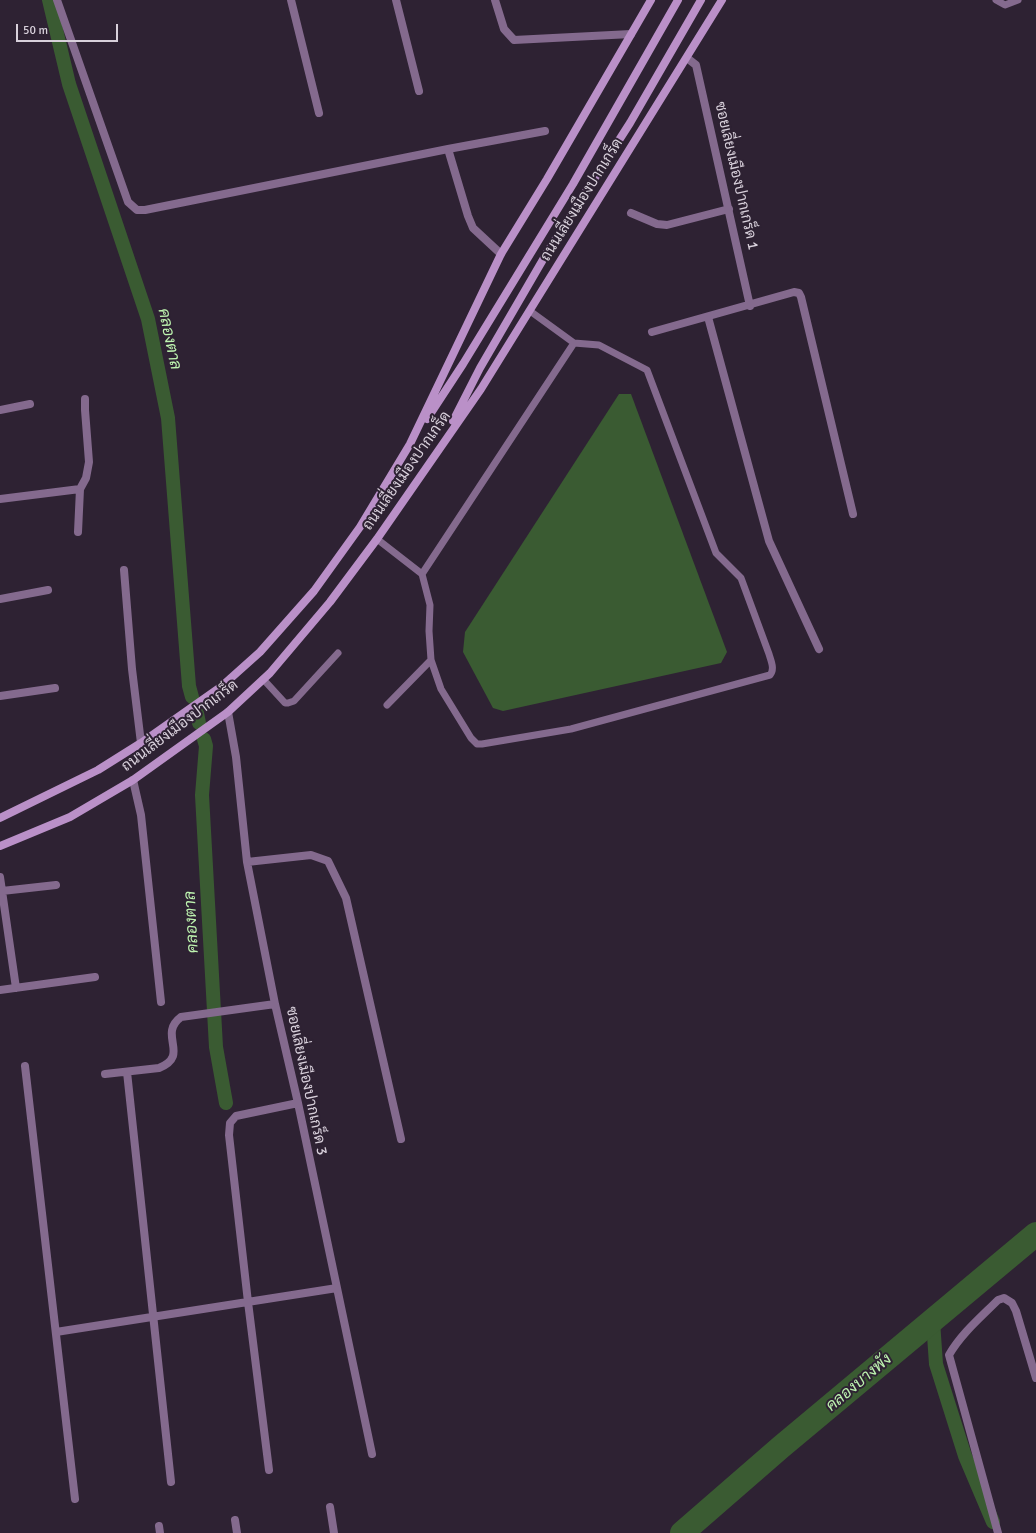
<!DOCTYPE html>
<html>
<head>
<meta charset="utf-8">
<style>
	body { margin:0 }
	#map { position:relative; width:1036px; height:1533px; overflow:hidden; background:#2e2233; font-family:Signika,sans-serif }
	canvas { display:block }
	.scale { position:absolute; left:16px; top:24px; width:102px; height:18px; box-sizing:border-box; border:2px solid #d8d0db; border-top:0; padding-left:5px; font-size:12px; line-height:14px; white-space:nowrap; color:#d8d0db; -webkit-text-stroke:3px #2e2233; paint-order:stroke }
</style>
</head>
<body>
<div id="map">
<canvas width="1036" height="1533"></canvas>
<div class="scale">50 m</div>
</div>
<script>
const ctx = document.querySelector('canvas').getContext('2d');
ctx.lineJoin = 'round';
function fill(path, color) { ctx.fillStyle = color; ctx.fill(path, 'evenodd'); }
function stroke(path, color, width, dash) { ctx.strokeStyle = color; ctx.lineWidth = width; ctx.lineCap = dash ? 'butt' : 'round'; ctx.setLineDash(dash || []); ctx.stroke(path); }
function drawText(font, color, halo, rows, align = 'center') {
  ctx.font = font + ' Signika,Sarabun,sans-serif'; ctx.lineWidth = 4; ctx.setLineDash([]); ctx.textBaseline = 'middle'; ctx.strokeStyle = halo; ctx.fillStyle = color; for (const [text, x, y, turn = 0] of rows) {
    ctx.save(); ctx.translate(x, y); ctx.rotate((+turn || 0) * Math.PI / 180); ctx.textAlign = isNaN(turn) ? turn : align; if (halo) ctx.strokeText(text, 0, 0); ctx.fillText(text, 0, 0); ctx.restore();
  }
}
fill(new Path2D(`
	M 619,394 L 631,394 L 727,652 L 721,663 L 503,711 L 493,708 L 463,652 L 465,632 Z`), '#3a5b32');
stroke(new Path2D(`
	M 49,0 L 69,84 L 148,319 L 168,418 L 189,686 L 192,697
	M 197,713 L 199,723
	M 204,739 L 206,746 L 202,795 L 216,1047 L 226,1103
	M 933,1321 L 936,1364 L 965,1456 L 993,1522`), '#3a5b32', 14);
stroke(new Path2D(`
	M 682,1533 L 781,1447 L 1036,1234`), '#3a5b32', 24);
stroke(new Path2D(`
	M 996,0 L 1005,5 L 1018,0
	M 377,539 L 422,574 L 430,605 L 429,631 L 431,660 L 441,689 L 471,738 L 477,744 L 482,744 L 571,729 L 770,675 C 775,669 771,661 769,654 L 741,578 L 716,553 L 647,370 L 599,345 L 574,343 L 530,311
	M 422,574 L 574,343
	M 263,679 L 285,703 L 288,703 L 294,701 L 338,653
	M 387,705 L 431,660`), '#846a8e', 7);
stroke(new Path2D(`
	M 57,0 L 128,202 L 137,210 L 145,210 L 448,149 L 545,131
	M 291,0 L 319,113
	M 396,0 L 419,91
	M 495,0 L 504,29 L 514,40 L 631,34
	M 687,58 L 696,65 L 750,306
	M 448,149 L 468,216 L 473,228 L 501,254
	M 631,213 L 657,224 L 667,225 L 729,209
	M 708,317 L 769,541 L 819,649
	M 652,332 L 794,292 L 799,293 L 801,297 L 853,514
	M 0,410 L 30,404
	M 0,499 L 80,489 L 86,478 L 89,462 L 85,410 L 85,399
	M 78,532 L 80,489
	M 124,570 L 132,669 L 141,743
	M 0,599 L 48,590
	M 0,696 L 55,688
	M 228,712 L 236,757 L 247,862 L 275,1004 L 298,1103 L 372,1454
	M 133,780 L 141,815 L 161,1002
	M 247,862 L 311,855 L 328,861 L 346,898 L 401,1139
	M 0,877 L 16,988
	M 2,891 L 56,885
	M 0,990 L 95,977
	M 25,1066 L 75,1499
	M 127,1072 L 171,1482
	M 105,1074 L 159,1068 C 191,1055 157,1035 181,1017 L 275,1004
	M 56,1332 L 337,1288
	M 269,1470 L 248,1302 L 229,1135 L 230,1123 L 236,1116 L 298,1103
	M 330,1507 L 334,1533
	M 235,1520 L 237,1533
	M 159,1526 L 160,1533
	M 998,1533 L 949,1355 C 961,1334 980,1318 998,1300 L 1004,1298 L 1012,1303 L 1016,1311 L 1036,1378`), '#846a8e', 8);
stroke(new Path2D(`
	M 427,419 L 463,364 L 573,184 L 678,0
	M 453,421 L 480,368 L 548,251 L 630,123 L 701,0
	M 0,818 L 98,770 L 141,743 L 222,686 L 260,652 L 314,591 L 360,527 L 410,444 L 501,254 L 547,179 L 651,0
	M 0,846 L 70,817 L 133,780 L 228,712 L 270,673 L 330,602 L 377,539 L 481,389 L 722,0`), '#ba90c8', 8);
drawText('15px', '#d8d0db', '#2e2233', [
	["ซอยเลี่ยงเมืองปากเกร็ด 1",736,176,77],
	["ถนนเลี่ยงเมืองปากเกร็ด",582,200,-58],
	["ถนนเลี่ยงเมืองปากเกร็ด",407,471,-55],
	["ถนนเลี่ยงเมืองปากเกร็ด",180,726,-37],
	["ซอยเลี่ยงเมืองปากเกร็ด 3",306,1081,78]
]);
drawText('italic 16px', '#bdf3af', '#2e2233', [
	["คลองตาล",169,339,78],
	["คลองตาล",192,922,-93],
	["คลองบางพัง",859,1383,-40]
]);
</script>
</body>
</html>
